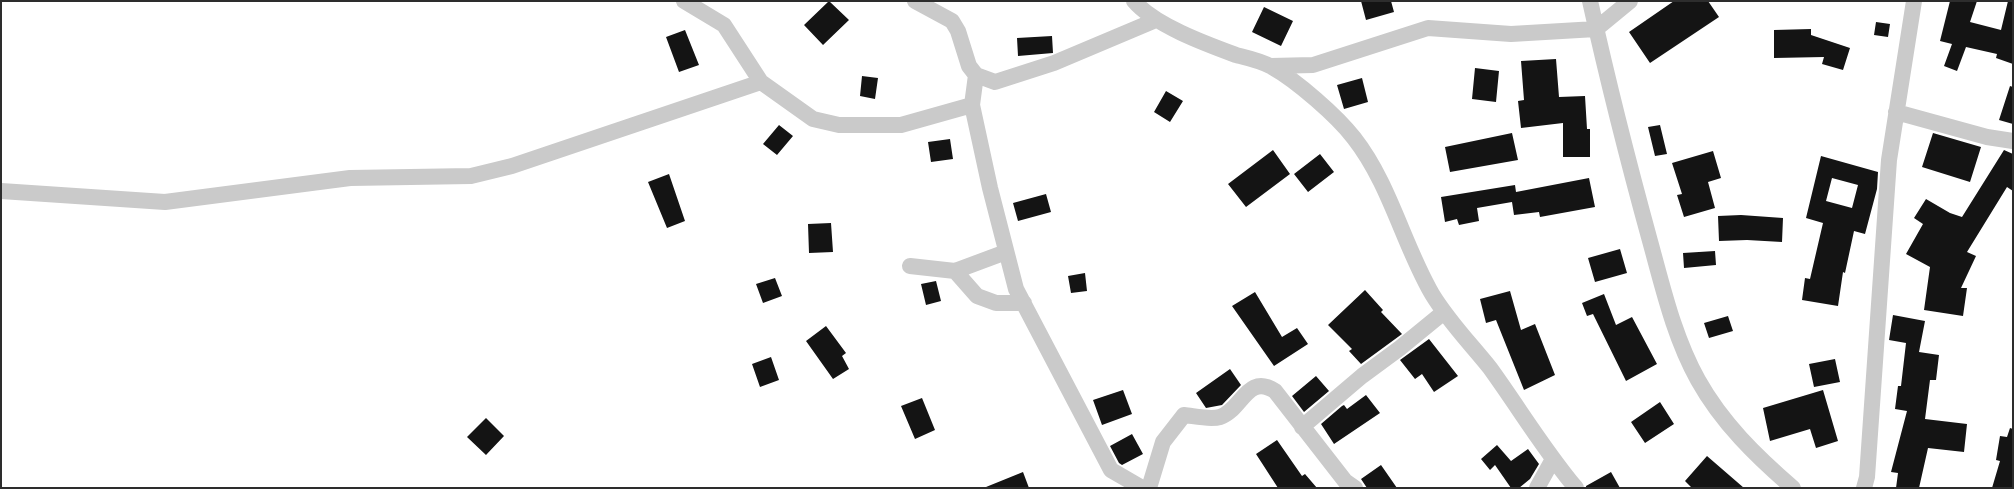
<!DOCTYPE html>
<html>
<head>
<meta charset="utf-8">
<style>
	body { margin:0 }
	#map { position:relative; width:2014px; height:489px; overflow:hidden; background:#fff; font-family:"Fira Sans Condensed",sans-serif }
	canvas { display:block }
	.frame { position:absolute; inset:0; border:2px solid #2d2d2d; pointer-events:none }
</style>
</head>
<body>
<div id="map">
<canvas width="2014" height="489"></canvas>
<div class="frame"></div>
</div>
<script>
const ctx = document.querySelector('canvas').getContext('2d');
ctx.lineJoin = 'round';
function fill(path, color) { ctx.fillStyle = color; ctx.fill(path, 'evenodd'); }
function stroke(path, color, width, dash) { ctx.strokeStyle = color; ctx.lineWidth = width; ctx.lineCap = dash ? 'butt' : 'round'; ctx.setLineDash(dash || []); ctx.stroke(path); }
fill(new Path2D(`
	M 829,1 L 849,20 L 823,45 L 804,25 Z
	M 1361,1 L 1391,1 L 1394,12 L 1366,20 Z
	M 1674,1 L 1708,1 L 1719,17 L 1650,63 L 1629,32 Z
	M 1950,1 L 1977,1 L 1970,22 L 2001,30 L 2008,1 L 2013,1 L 2013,64 L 1996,58 L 1997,54 L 1966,47 L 1957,71 L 1944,66 L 1952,44 L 1940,41 Z
	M 1264,7 L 1293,21 L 1281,46 L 1252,32 Z
	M 1876,22 L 1890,24 L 1888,37 L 1874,35 Z
	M 1811,29 L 1811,35 L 1850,48 L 1843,70 L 1822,64 L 1824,57 L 1774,58 L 1774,30 Z
	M 685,30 L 699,65 L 679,72 L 666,37 Z
	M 1052,36 L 1053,53 L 1018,56 L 1017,38 Z
	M 1556,59 L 1559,97 L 1585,96 L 1587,129 L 1590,129 L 1590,157 L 1563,157 L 1563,123 L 1521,128 L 1518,101 L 1524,100 L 1521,61 Z
	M 1475,68 L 1499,71 L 1496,102 L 1472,99 Z
	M 862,76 L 878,78 L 875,99 L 860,96 Z
	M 1362,78 L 1368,102 L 1344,109 L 1337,85 Z
	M 2010,86 L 2013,87 L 2013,124 L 1999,120 Z
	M 1166,91 L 1183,101 L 1170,122 L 1154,112 Z
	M 779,125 L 793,136 L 777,155 L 763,144 Z
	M 1660,125 L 1667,154 L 1655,156 L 1648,127 Z
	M 1512,133 L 1518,160 L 1450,172 L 1445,147 Z
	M 1933,133 L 1981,147 L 1970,182 L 1922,167 Z
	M 950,139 L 953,159 L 931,162 L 928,142 Z
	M 1273,150 L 1290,174 L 1246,207 L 1228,184 Z
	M 2004,150 L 2013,154 L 2013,191 L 2007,187 L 1967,252 L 1976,256 L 1961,288 L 1967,288 L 1963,316 L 1924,310 L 1930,267 L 1906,254 L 1923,224 L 1914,218 L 1926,199 L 1950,213 L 1962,217 Z
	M 1713,151 L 1721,178 L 1708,182 L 1715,208 L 1684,217 L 1677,195 L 1682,194 L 1672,163 Z
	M 1320,154 L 1334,172 L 1308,192 L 1294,174 Z
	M 1821,156 L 1878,172 L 1877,189 L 1865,234 L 1854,231 L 1845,273 L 1843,272 L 1838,306 L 1802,300 L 1805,278 L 1810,279 L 1823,223 L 1806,218 ZM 1832,178 L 1858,185 L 1852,208 L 1826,201 Z
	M 669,174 L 685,221 L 667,228 L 648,182 Z
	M 1589,178 L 1595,207 L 1540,217 L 1539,212 L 1514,215 L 1512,202 L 1477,208 L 1479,221 L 1459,225 L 1457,219 L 1445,222 L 1441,197 L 1515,185 L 1516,192 Z
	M 1046,194 L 1051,212 L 1018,221 L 1013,203 Z
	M 1741,215 L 1783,218 L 1782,242 L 1747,240 L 1719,241 L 1718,216 Z
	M 831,223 L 833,252 L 809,253 L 808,224 Z
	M 1620,249 L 1627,273 L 1595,282 L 1588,258 Z
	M 1715,251 L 1716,265 L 1684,268 L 1683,253 Z
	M 1085,273 L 1087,291 L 1071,293 L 1068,276 Z
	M 775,278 L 782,296 L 763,303 L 756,284 Z
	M 936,281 L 941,301 L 926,305 L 921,284 Z
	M 1365,290 L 1383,310 L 1381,312 L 1402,334 L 1361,364 L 1349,351 L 1352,349 L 1328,325 Z
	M 1510,291 L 1521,330 L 1535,324 L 1555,375 L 1524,390 L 1496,320 L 1486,323 L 1480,299 Z
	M 1255,292 L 1282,337 L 1297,328 L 1308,344 L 1274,366 L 1232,306 Z
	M 1604,294 L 1616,325 L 1632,317 L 1657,364 L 1626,381 L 1593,314 L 1587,316 L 1582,303 Z
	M 1893,315 L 1925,321 L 1919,352 L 1939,355 L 1936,380 L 1930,380 L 1925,419 L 1967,424 L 1964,452 L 1928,448 L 1919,488 L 1896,488 L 1898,473 L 1891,472 L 1907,411 L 1895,409 L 1898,386 L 1901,386 L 1906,343 L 1889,340 Z
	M 1728,316 L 1733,331 L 1709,338 L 1704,323 Z
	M 826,326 L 846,353 L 842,356 L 849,369 L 833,379 L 806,341 Z
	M 1429,339 L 1458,376 L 1434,392 L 1422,374 L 1415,379 L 1400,360 Z
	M 771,357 L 779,380 L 760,387 L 752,364 Z
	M 1835,359 L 1840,382 L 1814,387 L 1809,364 Z
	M 1230,369 L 1241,385 L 1222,405 L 1206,408 L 1196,393 Z
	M 1316,376 L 1329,391 L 1304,412 L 1292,396 Z
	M 1123,390 L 1132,414 L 1102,425 L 1093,400 Z
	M 1823,390 L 1838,441 L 1816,448 L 1810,429 L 1770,441 L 1763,408 Z
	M 1366,395 L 1380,413 L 1334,444 L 1321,424 L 1342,406 L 1344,405 L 1347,409 Z
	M 922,398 L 935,430 L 915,439 L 901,406 Z
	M 1660,402 L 1674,424 L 1645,443 L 1631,422 Z
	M 486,418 L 504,436 L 486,455 L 467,437 Z
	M 2010,428 L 2013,429 L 2013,488 L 1992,488 L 2000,461 L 1996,460 L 2000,436 L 2007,437 Z
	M 1132,434 L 1143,454 L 1122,465 L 1119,463 L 1110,446 Z
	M 1277,440 L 1302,476 L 1305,474 L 1317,488 L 1278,488 L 1256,454 Z
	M 1497,445 L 1511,461 L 1528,449 L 1539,464 L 1530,479 L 1519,488 L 1511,488 L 1495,465 L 1490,470 L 1481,459 Z
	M 1707,456 L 1744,488 L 1692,488 L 1685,481 Z
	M 1381,465 L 1397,488 L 1367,488 L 1361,479 Z
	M 1023,472 L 1029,488 L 986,488 L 986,487 Z
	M 1611,472 L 1620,488 L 1586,488 L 1586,486 Z`), '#141414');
stroke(new Path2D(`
	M 684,1 L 724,25 L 761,82 L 813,119 L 839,125 L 901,125 L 972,105
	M 915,1 L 952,21 L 958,31 L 969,66 L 976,75 L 995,82 L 1054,63 L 1156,20
	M 1134,1 C 1154,25 1206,44 1236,55 C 1248,58 1262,61 1272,67 C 1297,81 1337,116 1354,138 C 1390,184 1403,244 1432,294 C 1449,322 1470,343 1490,368 C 1519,408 1544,450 1576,488
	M 1590,1 C 1608,82 1628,161 1650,241 C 1663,288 1674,337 1698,380 C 1722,423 1756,456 1793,488
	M 1271,66 L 1313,65 L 1428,28 L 1511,34 L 1596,29 L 1630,1
	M 976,75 L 972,105 L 990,188 L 1016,289 L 1111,470 L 1142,488
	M 1896,112 L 1987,137 L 2013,141
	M 1,191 L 165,202 L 350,178 L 471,176 L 512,166 L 761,82
	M 910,266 L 955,271 L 977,296 L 996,303 L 1024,303
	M 955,271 L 1006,252
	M 1302,427 L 1362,376 L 1400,348 L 1444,312
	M 1149,488 L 1163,442 L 1184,415 C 1194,416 1210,420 1220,417 C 1242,410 1247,373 1275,391 L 1345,481 L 1355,488
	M 1537,488 L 1552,461
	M 1864,488 L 1867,477 L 1889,160 L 1914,1`), '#cacaca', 16);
</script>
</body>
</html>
